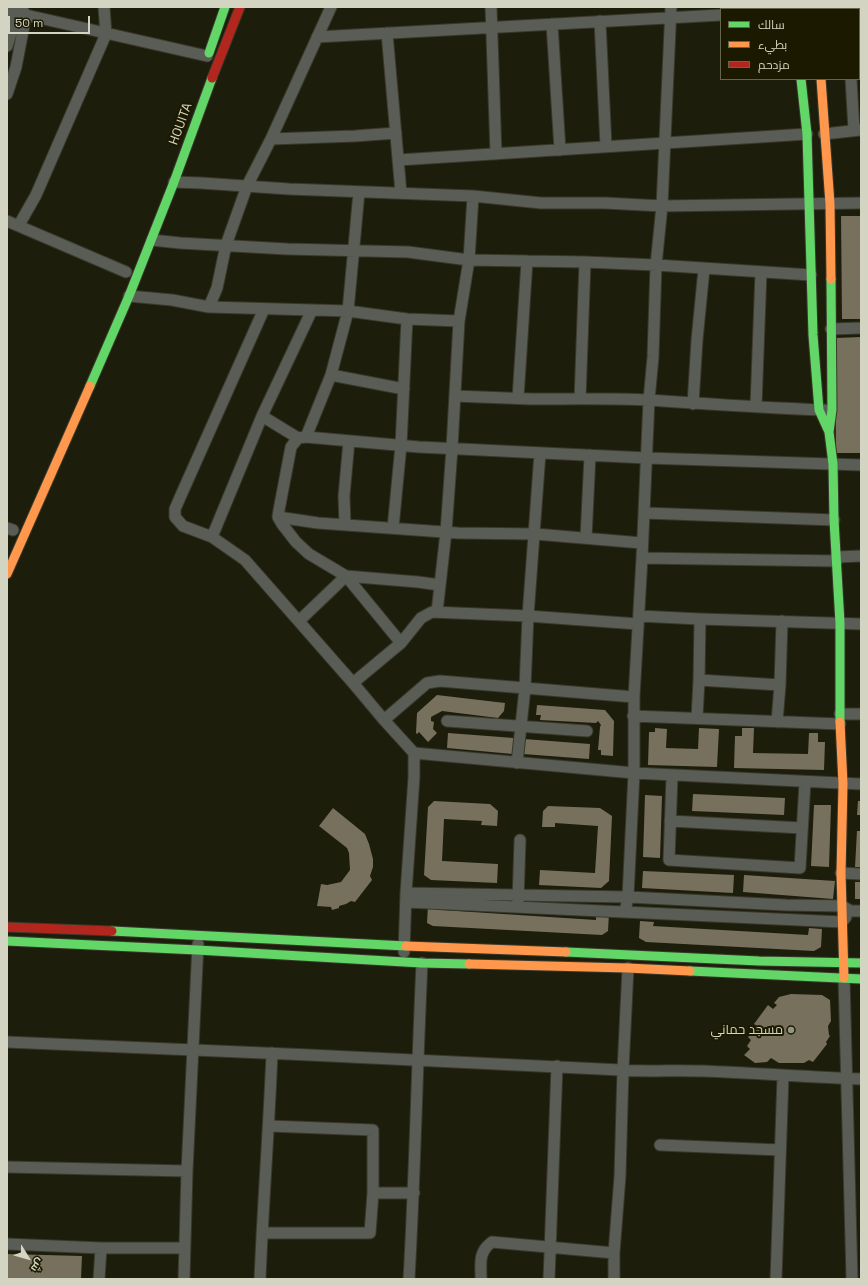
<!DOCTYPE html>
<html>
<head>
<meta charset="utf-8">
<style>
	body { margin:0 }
	#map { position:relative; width:868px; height:1286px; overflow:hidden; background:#1d1d0c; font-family:"Space Grotesk",Cairo,sans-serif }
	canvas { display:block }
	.frame { position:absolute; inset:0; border:8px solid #d3d4c1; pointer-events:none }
	.legend { position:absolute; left:720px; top:8px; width:140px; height:72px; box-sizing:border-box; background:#1b1a00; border:1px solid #65644d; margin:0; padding:5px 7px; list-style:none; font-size:12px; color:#d3d4c1 }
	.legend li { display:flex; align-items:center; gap:8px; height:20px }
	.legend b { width:20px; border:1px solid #65644d }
	.north { position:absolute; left:8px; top:1238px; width:40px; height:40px; -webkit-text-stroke:3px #1b1a00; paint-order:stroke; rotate:127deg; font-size:11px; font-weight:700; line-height:16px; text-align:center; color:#d3d4c1 }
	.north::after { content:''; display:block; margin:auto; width:14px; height:18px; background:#d3d4c1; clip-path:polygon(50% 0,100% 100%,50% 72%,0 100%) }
	.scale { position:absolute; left:8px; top:16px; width:82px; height:18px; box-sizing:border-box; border:2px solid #d3d4c1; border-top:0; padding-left:5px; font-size:12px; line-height:14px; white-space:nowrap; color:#d3d4c1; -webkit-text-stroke:3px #1b1a00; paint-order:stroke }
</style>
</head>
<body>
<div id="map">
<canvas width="868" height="1286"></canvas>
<div class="frame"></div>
<ul class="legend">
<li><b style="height:5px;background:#63d668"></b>سالك</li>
<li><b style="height:5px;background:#ff974d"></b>بطيء</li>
<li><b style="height:5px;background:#b3261e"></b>مزدحم</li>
</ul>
<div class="north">ش</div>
<div class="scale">50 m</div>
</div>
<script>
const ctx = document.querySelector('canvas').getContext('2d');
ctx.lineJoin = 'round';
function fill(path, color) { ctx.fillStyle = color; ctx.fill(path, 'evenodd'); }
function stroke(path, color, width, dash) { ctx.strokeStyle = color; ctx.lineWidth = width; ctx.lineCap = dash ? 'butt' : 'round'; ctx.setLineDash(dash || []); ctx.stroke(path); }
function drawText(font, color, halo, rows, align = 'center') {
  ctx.font = font + ' "Space Grotesk",Cairo,sans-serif'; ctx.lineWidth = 4; ctx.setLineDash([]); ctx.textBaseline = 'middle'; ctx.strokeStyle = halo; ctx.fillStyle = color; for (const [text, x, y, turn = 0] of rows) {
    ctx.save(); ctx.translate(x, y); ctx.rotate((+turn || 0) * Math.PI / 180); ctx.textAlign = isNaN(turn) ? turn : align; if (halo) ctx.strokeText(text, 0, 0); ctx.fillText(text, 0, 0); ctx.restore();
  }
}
fill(new Path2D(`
	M 841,216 L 861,216 L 861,319 L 842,319 Z
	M 861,337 L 861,453 L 836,453 L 835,338 Z
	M 437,695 L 505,703 L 504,711 L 498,718 L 442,711 L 431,717 L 431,721 L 434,722 L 433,729 L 437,733 L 428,742 L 419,732 L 417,734 L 416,733 L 417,713 Z
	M 537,705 L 605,710 L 614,721 L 613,756 L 601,755 L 601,750 L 598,750 L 600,727 L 601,725 L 598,721 L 596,723 L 540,720 L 541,715 L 536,715 Z
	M 655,728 L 667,729 L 666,748 L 698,749 L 699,728 L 719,729 L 717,767 L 648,765 L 649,732 L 655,732 Z
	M 742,728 L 754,728 L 753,753 L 808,754 L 809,733 L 818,733 L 818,742 L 825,742 L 824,770 L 734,768 L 735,736 L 742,736 Z
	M 448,733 L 514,738 L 513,754 L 447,748 Z
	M 524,739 L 590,744 L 589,759 L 523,754 Z
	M 693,794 L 785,798 L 784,815 L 692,811 Z
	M 645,795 L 662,796 L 660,858 L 643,857 Z
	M 434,801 L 490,804 L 498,811 L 497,826 L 481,825 L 482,821 L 444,819 L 442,861 L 498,864 L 497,883 L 431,880 L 424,875 L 428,807 Z
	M 858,801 L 861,801 L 861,815 L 857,815 Z
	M 814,805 L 831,805 L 829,867 L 811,866 Z
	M 548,806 L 600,808 L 612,816 L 609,881 L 601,888 L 539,885 L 540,870 L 595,873 L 598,826 L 555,823 L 555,827 L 542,827 L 543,811 Z
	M 333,808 L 365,834 L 369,844 L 373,859 L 373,867 L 370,876 L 372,880 L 355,902 L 351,901 L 346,904 L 339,906 L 339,908 L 332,910 L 331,907 L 317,906 L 321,884 L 327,885 L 341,882 L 350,870 L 349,853 L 347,848 L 319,826 Z
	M 857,831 L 861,831 L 861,867 L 855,867 Z
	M 643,871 L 734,875 L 733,893 L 642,888 Z
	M 744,875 L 835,881 L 833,899 L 743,892 Z
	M 855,882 L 861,882 L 861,899 L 855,899 Z
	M 428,905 L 441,906 L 441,910 L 596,920 L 596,912 L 609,913 L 608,931 L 602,935 L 433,926 L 427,923 Z
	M 640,921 L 654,922 L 653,926 L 808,935 L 809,928 L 822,929 L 821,947 L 814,951 L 646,942 L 639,938 Z
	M 791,994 L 822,995 L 830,1000 L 831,1021 L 828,1026 L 829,1035 L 830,1036 L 826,1042 L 827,1044 L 813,1062 L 809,1060 L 804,1063 L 779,1063 L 771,1058 L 767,1062 L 755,1063 L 744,1055 L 750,1049 L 747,1046 L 751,1040 L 748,1037 L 757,1026 L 754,1024 L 768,1005 L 773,1009 L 777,1005 L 774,1003 L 779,997 Z
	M 7,1254 L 82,1256 L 81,1279 L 7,1279 Z`), '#77705c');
const street = new Path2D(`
	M 491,7 L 496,154
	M 847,7 L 847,9
	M 7,13 L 26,15 L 207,56
	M 600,21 L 606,146
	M 552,24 L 560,150
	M 387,33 L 401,193
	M 317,37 L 721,15
	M 7,46 L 19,9
	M 851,79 L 854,130
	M 7,94 L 16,67 L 26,15 L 20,7
	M 824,134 L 860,130
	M 271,139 L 355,136 L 396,133
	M 398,160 L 807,134
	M 174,182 L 201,183 L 289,189 L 473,196 L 541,203 L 605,203 L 662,206 L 861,203
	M 7,221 L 126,272
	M 19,225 L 36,195 L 106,34 L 104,7
	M 152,240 L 180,243 L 287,249 L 408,252 L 469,260 L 585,262 L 656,265 L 811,275
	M 129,296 L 172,300 L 209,307 L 348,311 L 407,319 L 459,321
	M 209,307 L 217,288 L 226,245 L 247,186 L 271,139 L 331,7
	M 264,309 L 182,493 L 175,509 L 175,517 L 183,526 L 212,537 L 245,560 L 353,683 L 401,643 L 421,618 L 432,612 L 528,616 L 638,624
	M 831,329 L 861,328
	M 331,375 L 404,389
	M 455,396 C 480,397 505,398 531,399 C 570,399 610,398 649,400 C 708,404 767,408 825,410
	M 518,398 L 527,261
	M 580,399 L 585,262
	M 693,404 L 697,340 L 704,269
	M 756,406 L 761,272
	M 262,416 L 298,438
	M 306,437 L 331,375 L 348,311 L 359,192
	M 645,513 L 834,520
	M 278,517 L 282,524 L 296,542 L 309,554 L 346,576 L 401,643
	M 345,525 L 344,496 L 349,441
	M 7,528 L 13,530
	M 393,528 L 401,445 L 407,319
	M 212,537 L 262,416 L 312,310
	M 586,538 L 590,455
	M 642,543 L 535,534 L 458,533 L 318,523 L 278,517 L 279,510 L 291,447 L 298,438 L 306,437 L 419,447 L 647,458 L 861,465
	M 836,557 L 861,556
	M 642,558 L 837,561
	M 437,612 L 446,532 L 452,448 L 459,321 L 469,260 L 473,196
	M 639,616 L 700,619 L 861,624
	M 299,621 L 346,576 L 418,582 L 440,585
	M 699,680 L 780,685
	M 353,683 L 384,720 L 414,753 L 414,777 L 406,893 L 404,952
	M 840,714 L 861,714
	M 633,716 L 840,724
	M 697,718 L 699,680 L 700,619
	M 384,720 L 427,683 L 440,681 L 634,697
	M 447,721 L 587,731
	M 777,722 L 780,685 L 782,621
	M 414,753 L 634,773 L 861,784
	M 517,763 L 525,688 L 528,616 L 540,453
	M 672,776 L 669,860 L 800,868 L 805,782
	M 670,821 L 802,828
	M 841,873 L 861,874
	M 406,893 L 628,897 L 786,905 L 842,906 L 851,911 L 861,911
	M 406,902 L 842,922 L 846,917
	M 518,902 L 520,840
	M 625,912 L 628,897 L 634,773 L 634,697 L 642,558 L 649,400 L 653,357 L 656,265 L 662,206 L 671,7
	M 844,978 L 852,1279
	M 7,1042 C 212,1050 416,1060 621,1070 C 648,1072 675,1070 702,1071 C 755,1073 808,1077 861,1079
	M 660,1145 L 780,1150
	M 7,1167 L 187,1171
	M 373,1193 L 414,1193
	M 262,1233 L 370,1233 L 373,1193 L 373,1130 L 269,1126
	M 7,1244 L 101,1248 L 184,1248
	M 99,1279 L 101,1248
	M 184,1279 L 187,1171 L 198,944
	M 260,1279 C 263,1204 269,1128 272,1053
	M 409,1279 C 415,1174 417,1068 422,963
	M 481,1279 C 481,1263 478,1252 492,1242 L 614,1253
	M 549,1279 L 557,1066
	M 614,1279 L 614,1253 L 620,1176 L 623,1070 L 628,968
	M 776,1279 L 783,1076`);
const fast = new Path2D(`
	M 818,7 L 818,9
	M 209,53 L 225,7
	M 801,79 L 807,134 L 813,335 L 819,410 L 829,432
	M 831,279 L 832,410 L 829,432 L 833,464 L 834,520 L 840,623 L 840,722
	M 90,386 L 129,296 L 174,182 L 212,78
	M 112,931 L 406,946
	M 7,941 L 197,950 L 422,963 L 469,964
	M 566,952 L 759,961 L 861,963
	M 690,971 L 861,979`);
const slow = new Path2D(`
	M 821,79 L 830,204 L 831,279
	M 7,574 L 90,386
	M 840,722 L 843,784 L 841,873 L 844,978
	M 406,946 L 566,952
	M 469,964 L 628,968 L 690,971`);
const jam = new Path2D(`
	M 796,7 L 796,9
	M 212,78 L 240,7
	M 7,927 L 112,931`);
stroke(street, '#38392b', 13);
stroke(fast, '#38392b', 11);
stroke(slow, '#38392b', 11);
stroke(jam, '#38392b', 11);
stroke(street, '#5a5d56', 11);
stroke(fast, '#63d668', 9);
stroke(slow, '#ff974d', 9);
stroke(jam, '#b3261e', 9);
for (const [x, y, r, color] of [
	[791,1030,4,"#939482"]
]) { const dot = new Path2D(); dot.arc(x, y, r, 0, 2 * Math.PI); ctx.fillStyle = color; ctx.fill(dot); stroke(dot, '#1b1a00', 1.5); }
drawText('13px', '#d3d4c1', '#1b1a00', [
	["HOUITA",181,124,-70]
]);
drawText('13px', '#d3d4c1', '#1b1a00', [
	["مسجد حماني",783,1030]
], 'right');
</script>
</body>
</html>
